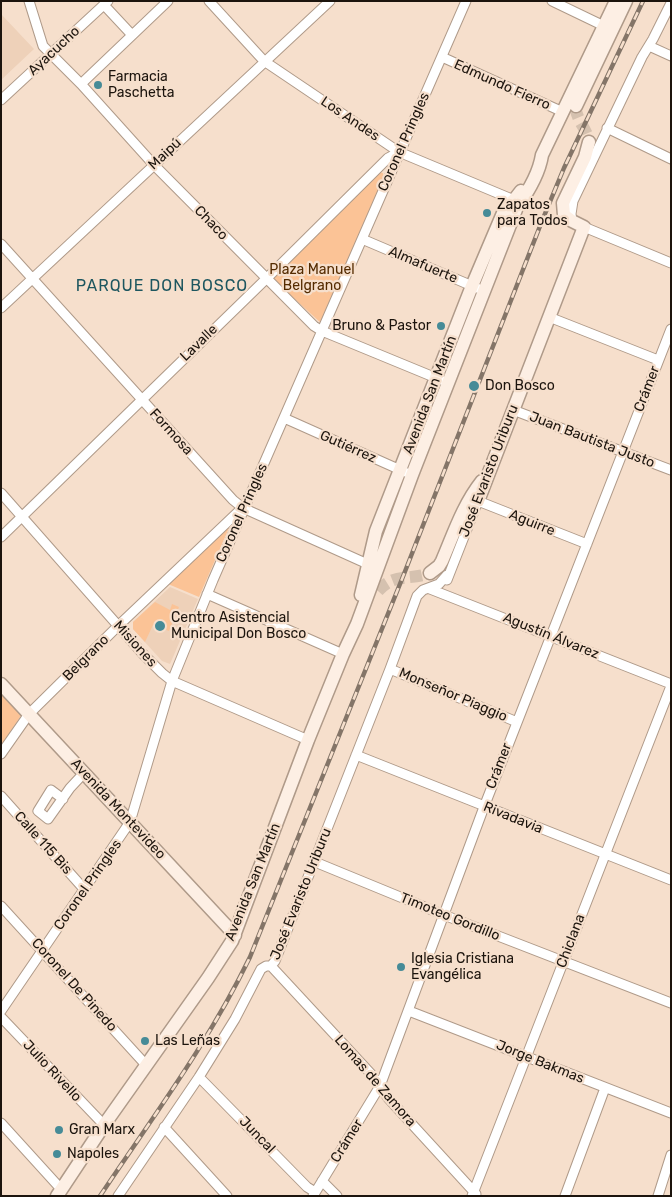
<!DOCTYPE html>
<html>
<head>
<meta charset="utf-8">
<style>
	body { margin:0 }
	#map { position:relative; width:672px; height:1197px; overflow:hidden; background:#f6dfcc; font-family:Rubik,sans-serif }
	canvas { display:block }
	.frame { position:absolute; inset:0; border:2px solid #1c140d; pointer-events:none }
</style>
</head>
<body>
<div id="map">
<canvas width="672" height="1197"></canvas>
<div class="frame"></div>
</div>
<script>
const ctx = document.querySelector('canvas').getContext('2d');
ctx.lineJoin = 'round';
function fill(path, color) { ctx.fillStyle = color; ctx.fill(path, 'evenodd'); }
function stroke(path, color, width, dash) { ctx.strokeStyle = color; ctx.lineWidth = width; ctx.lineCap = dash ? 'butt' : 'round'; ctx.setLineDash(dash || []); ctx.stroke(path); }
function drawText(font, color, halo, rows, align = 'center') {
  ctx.font = font + ' Rubik,sans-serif'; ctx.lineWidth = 4.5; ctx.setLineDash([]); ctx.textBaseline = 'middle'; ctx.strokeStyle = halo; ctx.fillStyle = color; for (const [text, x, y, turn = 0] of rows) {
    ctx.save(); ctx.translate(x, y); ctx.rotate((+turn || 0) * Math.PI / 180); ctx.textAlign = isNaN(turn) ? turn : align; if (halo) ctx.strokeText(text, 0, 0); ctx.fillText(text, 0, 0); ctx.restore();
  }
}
fill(new Path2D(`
	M 1,14 L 34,49 L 1,80 Z
	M 170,587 L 198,599 L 170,664 L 162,661 L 133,629 L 133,622 Z`), '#eed1b9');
fill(new Path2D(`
	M 379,172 L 383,173 L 384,176 L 322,324 L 273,279 Z
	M 232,521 L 199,597 L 168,584 Z
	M 155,602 L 170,610 L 172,604 L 179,607 L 169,631 L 153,625 L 145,642 L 133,629 L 133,622 Z
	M 1,689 L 22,714 L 1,746 Z`), '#fbc396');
stroke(new Path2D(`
	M 576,106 C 575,119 587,128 589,142
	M 378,591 C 395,572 409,581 430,573`), '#d5c1af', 12, [12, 6]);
const street = new Path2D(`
	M 29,1 L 43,46 L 81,84 L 154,165 L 314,326 L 322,331 L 441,380
	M 209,1 L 264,61 L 399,152 L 514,200
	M 552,1 L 604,26
	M 104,5 L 132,35
	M 649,46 L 671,56
	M 442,57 L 563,112
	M 81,84 L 168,1
	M 1,100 L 108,1
	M 607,128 L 671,159
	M 572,221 L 571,214 L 573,201 L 642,57 L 653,39 L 671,3
	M 584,227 L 671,263
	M 362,239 L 477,288
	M 1,244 L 233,500 L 243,508 L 372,566
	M 1,308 L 330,1
	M 549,317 L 658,360
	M 513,410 L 671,470
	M 284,418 L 405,472
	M 1,493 L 143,654 L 162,673 L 172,681 L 308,740
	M 1,537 L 266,279 L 388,158 L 399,152
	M 447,580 L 478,501 L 587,544
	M 430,589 L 671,684
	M 207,594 L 343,654
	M 390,669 L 517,722
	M 1,754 L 29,714 L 118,626 L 239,511
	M 356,755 L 671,880
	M 1,796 L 84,889
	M 63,799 L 51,790 L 38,811 L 48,819 L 70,788 L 84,773
	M 315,862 L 444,915 L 671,1003
	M 1,906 L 146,1065
	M 271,966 L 373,1076 L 388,1098 L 476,1194
	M 1,1011 L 130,822 L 172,681 L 213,580 L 466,1
	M 409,1011 L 671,1113
	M 1,1017 L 104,1125
	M 199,1077 L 307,1187 L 315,1192
	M 1,1123 L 61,1189
	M 164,1127 L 227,1196
	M 322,1181 L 337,1196
	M 118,1196 L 199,1077 L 235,1019 L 261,969 L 266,966 L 271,966 L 275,961 L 390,669 L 417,596 L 423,590 L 439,584 L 447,575
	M 313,1196 L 380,1086 L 484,807 L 671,329
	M 472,1196 L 671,686
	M 565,1196 L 605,1088
	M 658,1196 L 671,1155`);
const secondary = new Path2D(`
	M 576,106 L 626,1
	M 478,501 L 584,227 L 572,221 L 564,215 L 563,203 L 585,157 L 589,142
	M 430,573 L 439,566 L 442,561 C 454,533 463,505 482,481
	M 361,595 L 376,531 L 472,286 L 506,206 L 514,200 L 521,191
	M 1,684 L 235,935
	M 57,1196 L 104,1125 L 208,978 L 232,941 L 308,740 L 343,654 L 357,624 L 412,475 L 517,207 C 528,192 539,174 542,155 L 616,1`);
stroke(street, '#af9a89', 11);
stroke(secondary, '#af9a89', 15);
stroke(street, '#fff', 9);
stroke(secondary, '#fdefe4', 12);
const rail = new Path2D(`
	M 100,1196 C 152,1118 209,1042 250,957 L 404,574 L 542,221 L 564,168 L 643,1`);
stroke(rail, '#847568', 4.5);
stroke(rail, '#f6dfcc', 2.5, [8]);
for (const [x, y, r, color] of [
	[98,85,5,"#468b97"],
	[487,213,5,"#468b97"],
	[441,326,5,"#468b97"],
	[474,386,6,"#468b97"],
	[160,626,6,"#468b97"],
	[401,967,5,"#468b97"],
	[145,1041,5,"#468b97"],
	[59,1130,5,"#468b97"],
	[57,1154,5,"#468b97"]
]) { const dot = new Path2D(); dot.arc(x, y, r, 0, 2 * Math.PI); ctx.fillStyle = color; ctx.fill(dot); stroke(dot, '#f6dfcc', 2); }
drawText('14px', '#1c140d', '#f6dfcc', [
	["Ayacucho",54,51,-43],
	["Edmundo Fierro",502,85,24],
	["Los Andes",350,119,34],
	["Coronel Pringles",404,142,-66],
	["Maipú",165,154,-43],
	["Chaco",211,223,46],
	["Almafuerte",423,265,23],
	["Lavalle",199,343,-44],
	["Crámer",647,389,-69],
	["Avenida San Martín",430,395,-69],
	["Formosa",171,432,48],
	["Juan Bautista Justo",592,440,21],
	["Gutiérrez",348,447,24],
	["José Evaristo Uriburu",489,471,-69],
	["Coronel Pringles",242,513,-66],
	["Aguirre",532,523,22],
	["Agustín Álvarez",551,636,22],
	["Misiones",135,644,48],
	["Belgrano",86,658,-45],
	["Monseñor Piaggio",453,695,23],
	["Crámer",499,766,-69],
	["Avenida Montevideo",118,809,47],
	["Rivadavia",513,818,22],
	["Calle 115 Bis",43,843,48],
	["Avenida San Martín",253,882,-68],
	["Coronel Pringles",88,885,-55],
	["José Evaristo Uriburu",301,894,-68],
	["Timoteo Gordillo",450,917,22],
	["Chiclana",571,941,-69],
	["Coronel De Pinedo",74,985,48],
	["Jorge Bakmas",540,1062,22],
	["Julio Rivello",52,1071,47],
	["Lomas de Zamora",375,1081,49],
	["Juncal",257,1135,46],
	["Crámer",347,1141,-58]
]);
drawText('14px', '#1c140d', '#f6dfcc', [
	["Farmacia",108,77],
	["Paschetta",108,93],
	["Zapatos",497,205],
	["para Todos",497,221],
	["Bruno & Pastor",431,326,"right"],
	["Don Bosco",485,386],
	["Centro Asistencial",171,618],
	["Municipal Don Bosco",171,634],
	["Iglesia Cristiana",411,959],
	["Evangélica",411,975],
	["Las Leñas",155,1041],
	["Gran Marx",69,1130],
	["Napoles",67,1154]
], 'left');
drawText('14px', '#542b00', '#f6dfcc', [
	["Plaza Manuel",312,270],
	["Belgrano",312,286]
]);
ctx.letterSpacing = '1px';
drawText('16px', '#1d565f', '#f6dfcc', [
	["PARQUE DON BOSCO",162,286]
]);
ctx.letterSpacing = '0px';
</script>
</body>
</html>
